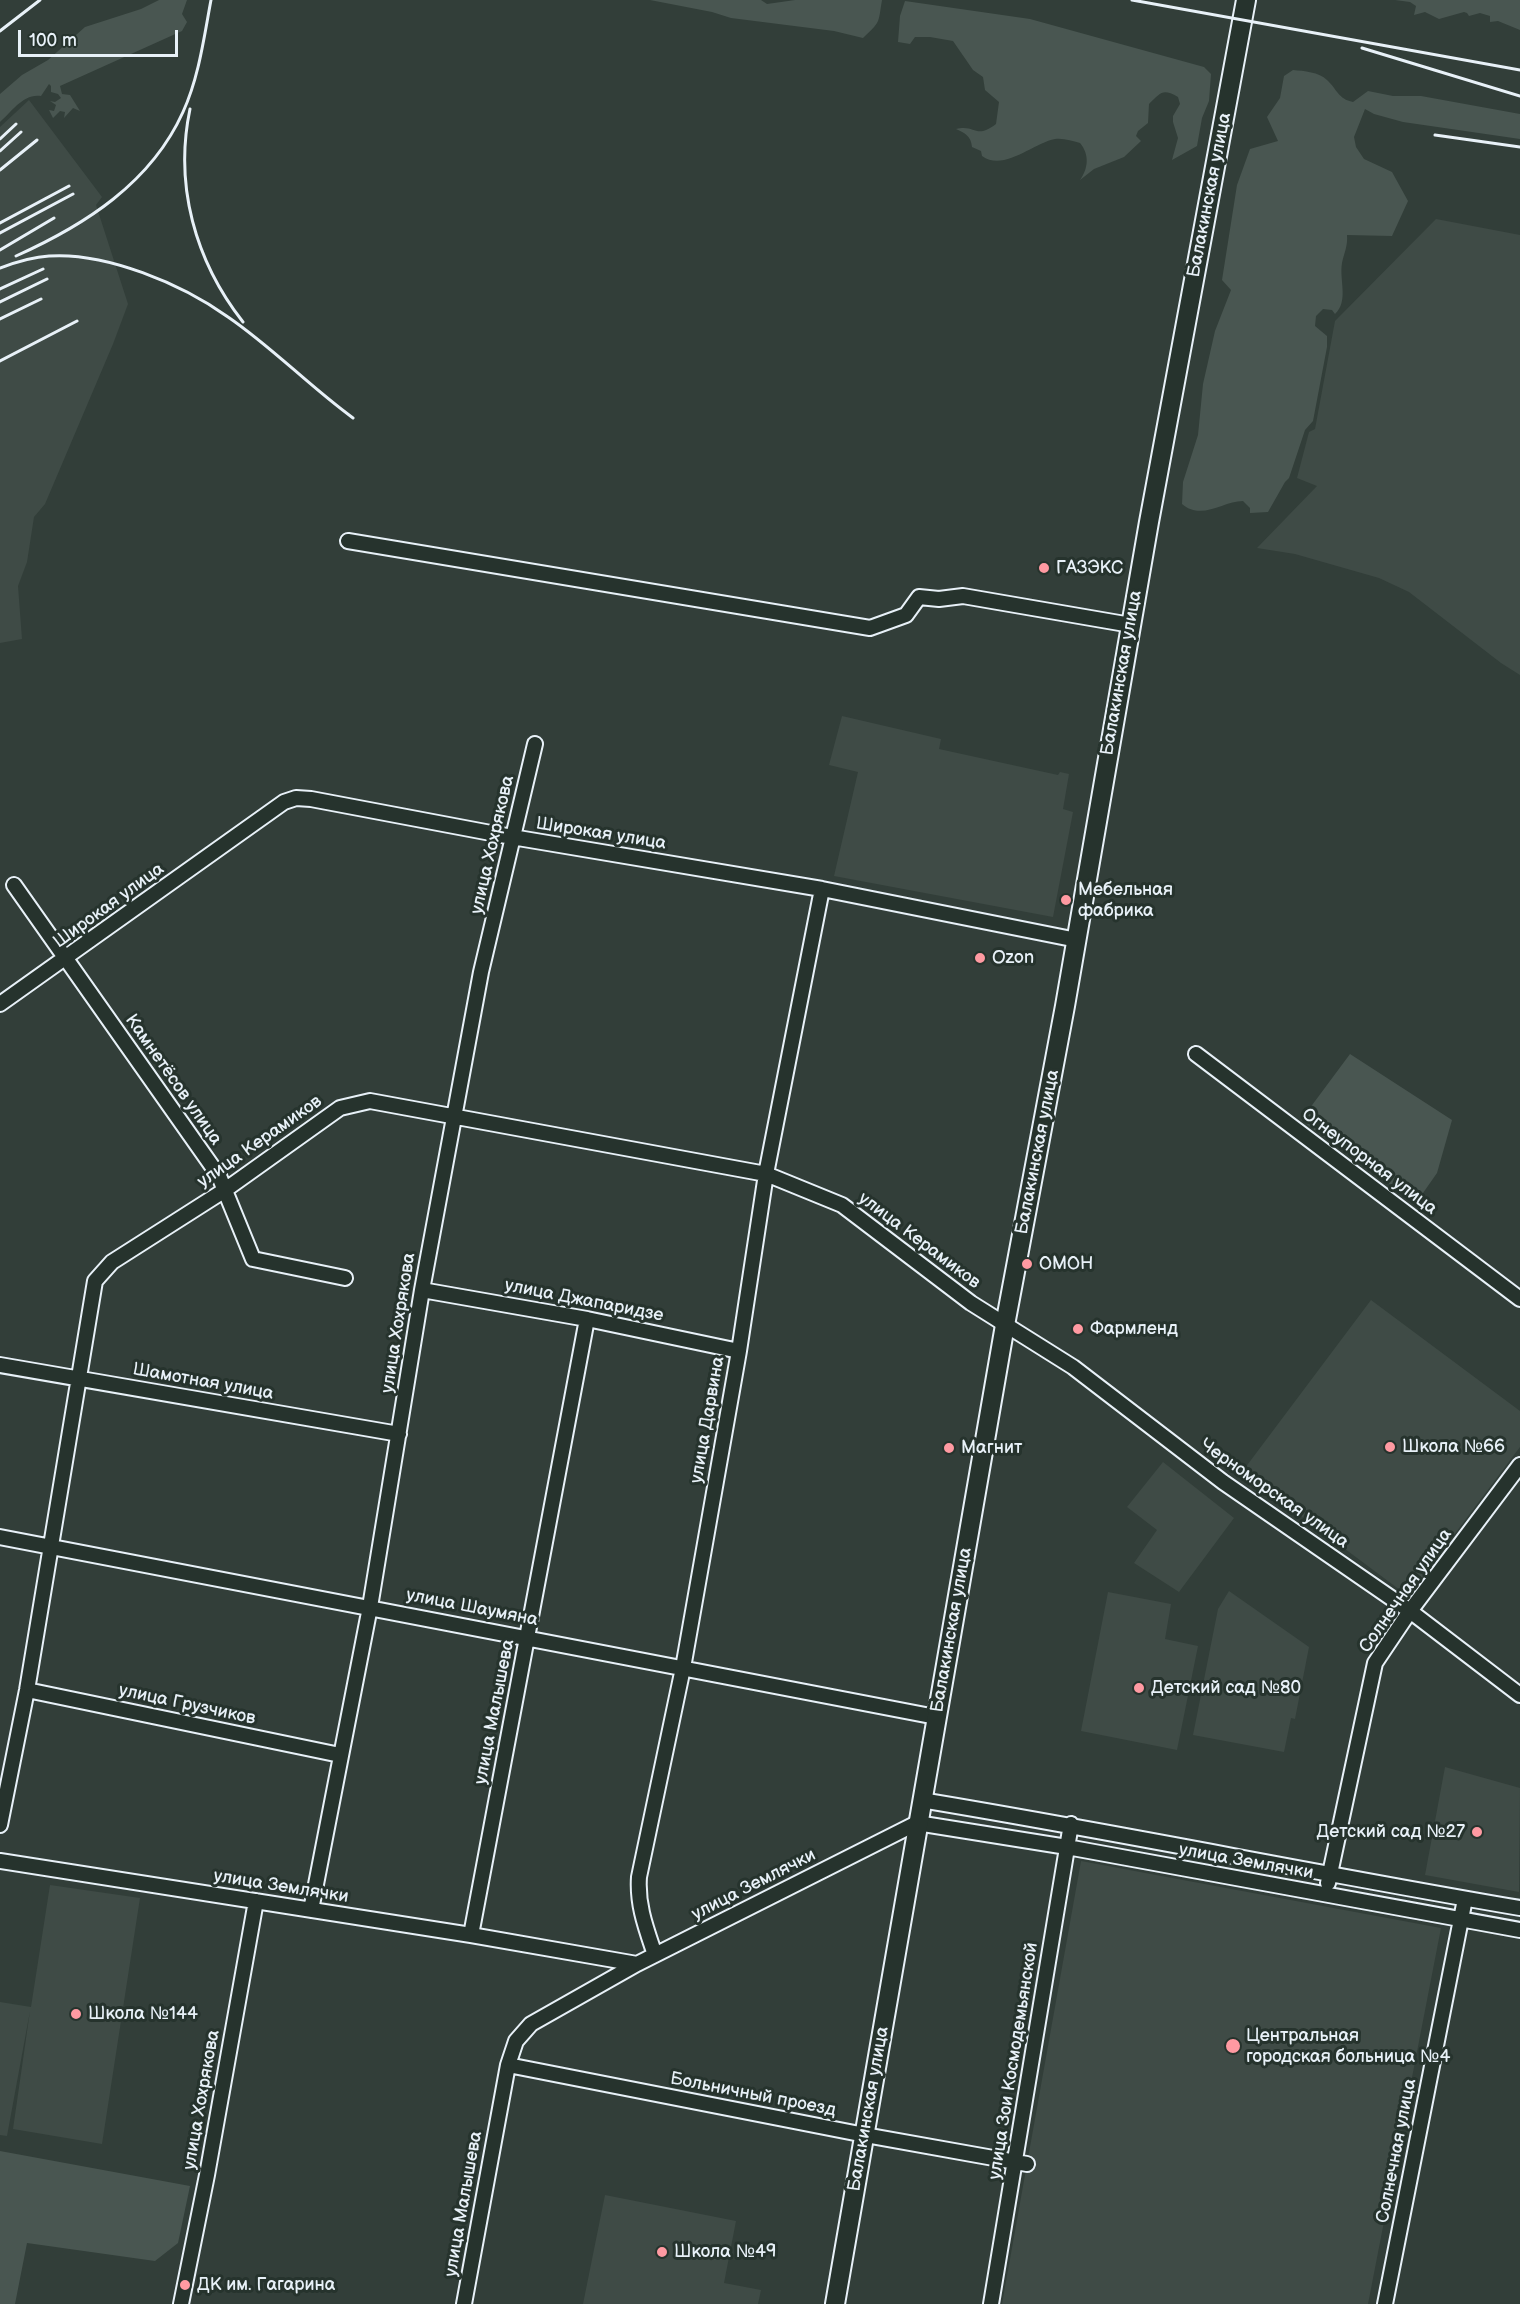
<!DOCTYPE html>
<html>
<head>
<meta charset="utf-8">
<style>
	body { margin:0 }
	#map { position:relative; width:1520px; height:2304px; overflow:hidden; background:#323e39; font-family:"Balsamiq Sans",sans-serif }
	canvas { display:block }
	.scale { position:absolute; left:18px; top:30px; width:160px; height:27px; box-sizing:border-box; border:3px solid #e8f1f8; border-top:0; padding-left:8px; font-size:18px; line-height:21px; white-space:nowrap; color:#e8f1f8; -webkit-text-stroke:4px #26332d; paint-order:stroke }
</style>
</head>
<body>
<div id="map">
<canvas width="1520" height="2304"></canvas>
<div class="scale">100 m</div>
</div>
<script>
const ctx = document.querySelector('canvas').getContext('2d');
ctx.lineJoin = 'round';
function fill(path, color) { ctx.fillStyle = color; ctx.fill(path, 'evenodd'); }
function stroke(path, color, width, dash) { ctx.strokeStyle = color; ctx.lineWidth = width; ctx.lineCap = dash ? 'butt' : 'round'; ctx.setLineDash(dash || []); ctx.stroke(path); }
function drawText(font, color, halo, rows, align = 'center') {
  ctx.font = font + ' "Balsamiq Sans",sans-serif'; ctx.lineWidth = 6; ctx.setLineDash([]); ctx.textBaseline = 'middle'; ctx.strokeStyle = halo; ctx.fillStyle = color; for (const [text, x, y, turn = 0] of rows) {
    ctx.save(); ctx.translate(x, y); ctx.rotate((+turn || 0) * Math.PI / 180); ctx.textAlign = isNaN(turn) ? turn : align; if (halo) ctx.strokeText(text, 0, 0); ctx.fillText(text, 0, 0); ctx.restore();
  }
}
fill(new Path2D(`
	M 29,100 L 102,197 L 96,205 L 128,304 L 113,344 L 45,504 L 34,517 L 27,562 L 18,586 L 22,639 L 0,643 L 0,127 Z
	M 1436,219 L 1520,235 L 1520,675 L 1501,663 L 1409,592 L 1379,578 L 1295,554 L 1257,548 L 1317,486 L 1297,478 L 1309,432 L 1315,429 L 1335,321 Z
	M 842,716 L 941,739 L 939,749 L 1058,775 L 1060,772 L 1069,774 L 1063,809 L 1073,812 L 1053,917 L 834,876 L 858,772 L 829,765 Z
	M 1371,1300 L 1520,1411 L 1520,1447 L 1408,1596 L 1242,1472 Z
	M 1163,1462 L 1234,1518 L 1179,1592 L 1134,1563 L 1157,1530 L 1127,1507 Z
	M 1229,1591 L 1309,1647 L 1295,1719 L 1291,1718 L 1284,1752 L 1193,1735 L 1218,1609 Z
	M 1108,1592 L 1171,1604 L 1165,1639 L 1198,1646 L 1177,1750 L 1081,1731 Z
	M 1445,1767 L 1520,1788 L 1519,1892 L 1425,1875 Z
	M 1081,1861 L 1441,1928 L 1368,2304 L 1002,2304 Z
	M 50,1885 L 140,1898 L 102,2144 L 13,2129 L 30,2011 L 7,2136 L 0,2135 L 0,2002 L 31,2007 Z
	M 605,2195 L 736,2221 L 724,2283 L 761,2290 L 758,2304 L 583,2304 Z`), '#3f4b46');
fill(new Path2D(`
	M 159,0 L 187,0 L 182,14 L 187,22 L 182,31 L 60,86 L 62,94 L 70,95 L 80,111 L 73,108 L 64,118 L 65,112 L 60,111 L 53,118 L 49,110 L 54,111 L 56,105 L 50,101 L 55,102 L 61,98 L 58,94 L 51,92 L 51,86 L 49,84 L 41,96 C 24,93 12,111 0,122 L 0,94 L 22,75 L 48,60 L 85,27 L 141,9 Z
	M 650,0 L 761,0 L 767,4 L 795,0 L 882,0 C 878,24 881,21 863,38 L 834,31 L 731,18 L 712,12 Z
	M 1395,0 L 1520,0 L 1520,30 L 1498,21 L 1490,22 L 1490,16 L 1480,13 L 1469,16 L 1467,13 L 1464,12 L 1439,19 L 1425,12 L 1414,15 L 1416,6 L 1410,2 Z
	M 905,1 L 1030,19 L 1204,67 L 1211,74 L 1209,101 L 1202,118 L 1197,146 L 1172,160 L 1178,138 L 1173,122 L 1173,116 L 1180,104 L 1178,97 C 1162,88 1161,93 1149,104 L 1148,123 L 1138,131 L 1136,136 L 1141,141 L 1124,157 L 1094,169 L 1080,180 C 1088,169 1090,155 1080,143 C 1072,141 1064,138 1055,139 C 1033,143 1004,172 982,156 L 981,151 L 972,147 C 971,136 965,133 956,129 C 976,124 975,140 996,124 L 999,102 L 985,90 L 983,77 L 973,70 L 953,41 L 930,37 L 915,37 L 910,44 L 898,42 L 900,16 Z
	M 1293,70 C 1304,71 1319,72 1327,80 C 1337,89 1338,99 1353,102 L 1368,91 L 1393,96 L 1421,96 L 1520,114 L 1520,139 L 1403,122 L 1374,114 L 1365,109 L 1354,137 L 1356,147 L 1364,159 L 1392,172 L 1408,201 L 1392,236 L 1347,235 C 1348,246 1344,253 1342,263 C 1339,280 1349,301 1335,314 L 1332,310 L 1323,309 L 1316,316 L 1315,326 L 1327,336 L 1327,347 L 1313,421 L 1305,430 L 1289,478 L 1285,482 L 1268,512 L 1250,513 L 1250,508 L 1243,501 C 1223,501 1202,521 1182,504 L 1183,482 L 1198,435 L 1203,384 L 1215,331 L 1231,290 L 1222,280 L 1237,185 L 1250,149 L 1278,141 L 1267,117 L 1280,98 L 1284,76 Z
	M 1350,1054 L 1452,1120 L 1437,1173 L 1416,1203 L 1301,1120 Z
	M 0,2151 L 190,2186 L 178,2243 L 155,2261 L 27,2243 L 15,2304 L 0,2304 Z`), '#495651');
const minor = new Path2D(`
	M 348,541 L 870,628 L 906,615 L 919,597 L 939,599 L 963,596 L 1131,625
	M 14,885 L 219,1176 L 253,1259 L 345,1278
	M 0,1004 L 284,802 L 296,798 L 311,799 L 512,837 L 822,889 L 1077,940
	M 1196,1054 L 1520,1299
	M 422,1290 L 587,1319 L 739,1351
	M 0,1365 L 399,1434
	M 0,1537 L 936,1717
	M 27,1690 L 340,1755
	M 921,1800 C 1121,1833 1320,1874 1520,1908
	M 0,1825 L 27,1690 L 95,1281 L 112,1262 L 225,1190 L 340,1108 L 370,1101 L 766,1174 L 842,1205 L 971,1303 L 1073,1367 L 1223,1482 L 1410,1611 L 1520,1695
	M 0,1861 L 471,1935 L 637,1964 L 917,1823 L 1067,1847 L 1520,1930
	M 1328,1883 L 1375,1663 L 1410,1611 L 1520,1465
	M 311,1910 L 370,1607 L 422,1290 L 481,972 L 535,744
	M 471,1935 L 587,1319
	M 655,1955 C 646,1928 637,1905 639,1877 L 683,1668 L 739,1351 L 766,1174 L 822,889
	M 508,2065 L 865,2135 L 1027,2164
	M 181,2304 L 207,2175 L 256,1901
	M 464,2304 L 508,2065 L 516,2041 L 531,2024 L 637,1964
	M 991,2304 L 1071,1824
	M 1385,2304 L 1465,1899`);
const secondary = new Path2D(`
	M 835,2304 L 1005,1325 L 1065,1006 L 1149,522 L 1246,0`);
stroke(minor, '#e8f1f8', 18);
stroke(secondary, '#e8f1f8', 22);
stroke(minor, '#26332d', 14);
stroke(secondary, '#26332d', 18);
stroke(new Path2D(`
	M 1132,0 L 1520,70
	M 0,31 L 40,0
	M 1362,48 L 1520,96
	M 190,109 C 174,185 195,261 243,322
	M 1435,135 L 1520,147
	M 0,139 L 16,124
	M 0,151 L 21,132
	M 0,170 L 37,140
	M 0,223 L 69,186
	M 0,233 L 73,194
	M 0,250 L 54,218
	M 16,256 C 85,225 151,183 183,112 C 199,77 204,37 211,0
	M 0,268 C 16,262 32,257 49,256 C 106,252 182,284 228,317 C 272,347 309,386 353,418
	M 0,289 L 43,269
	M 0,302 L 47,279
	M 0,319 L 41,299
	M 0,361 L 77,321`), '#e8f1f8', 3);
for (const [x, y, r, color] of [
	[1044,568,6,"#ff9aa2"],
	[1066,900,6,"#ff9aa2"],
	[980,958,6,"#ff9aa2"],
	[1027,1264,6,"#ff9aa2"],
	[1078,1329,6,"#ff9aa2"],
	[1390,1447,6,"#ff9aa2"],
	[949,1448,6,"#ff9aa2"],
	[1139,1688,6,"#ff9aa2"],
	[1477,1832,6,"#ff9aa2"],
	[76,2014,6,"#ff9aa2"],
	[1233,2046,8,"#ff9aa2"],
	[662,2252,6,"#ff9aa2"],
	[185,2285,6,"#ff9aa2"]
]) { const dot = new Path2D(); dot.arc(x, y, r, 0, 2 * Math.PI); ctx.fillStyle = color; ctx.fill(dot); stroke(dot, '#26332d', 2); }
drawText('18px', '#e8f1f8', '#26332d', [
	["Балакинская улица",1210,195,-79],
	["Балакинская улица",1122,673,-80],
	["Широкая улица",601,834,9],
	["улица Хохрякова",493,845,-77],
	["Широкая улица",109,906,-36],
	["Камнетёсов улица",173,1080,55],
	["улица Керамиков",260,1142,-35],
	["Балакинская улица",1038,1152,-79],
	["Огнеупорная улица",1369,1162,37],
	["улица Керамиков",919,1241,37],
	["улица Джапаридзе",584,1301,11],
	["улица Хохрякова",399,1323,-81],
	["Шамотная улица",203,1382,10],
	["улица Дарвина",708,1420,-80],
	["Черноморская улица",1274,1494,35],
	["Солнечная улица",1406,1591,-55],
	["улица Шаумяна",472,1608,11],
	["Балакинская улица",952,1630,-80],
	["улица Грузчиков",187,1705,12],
	["улица Малышева",495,1712,-79],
	["улица Землячки",1246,1862,10],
	["улица Землячки",754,1885,-27],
	["улица Землячки",281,1887,9],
	["улица Зои Космодемьянской",1014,2061,-81],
	["Больничный проезд",753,2095,11],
	["улица Хохрякова",202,2100,-80],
	["Балакинская улица",869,2109,-80],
	["Солнечная улица",1397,2151,-79],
	["улица Малышева",464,2204,-80]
]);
drawText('18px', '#e8f1f8', '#26332d', [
	["ГАЗЭКС",1056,568],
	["Мебельная",1078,890],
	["фабрика",1078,911],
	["Ozon",992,958],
	["ОМОН",1039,1264],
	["Фармленд",1090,1329],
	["Школа №66",1402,1447],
	["Магнит",961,1448],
	["Детский сад №80",1151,1688],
	["Детский сад №27",1465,1832,"right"],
	["Школа №144",88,2014],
	["Центральная",1246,2036],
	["городская больница №4",1246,2057],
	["Школа №49",674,2252],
	["ДК им. Гагарина",197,2285]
], 'left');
</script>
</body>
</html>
